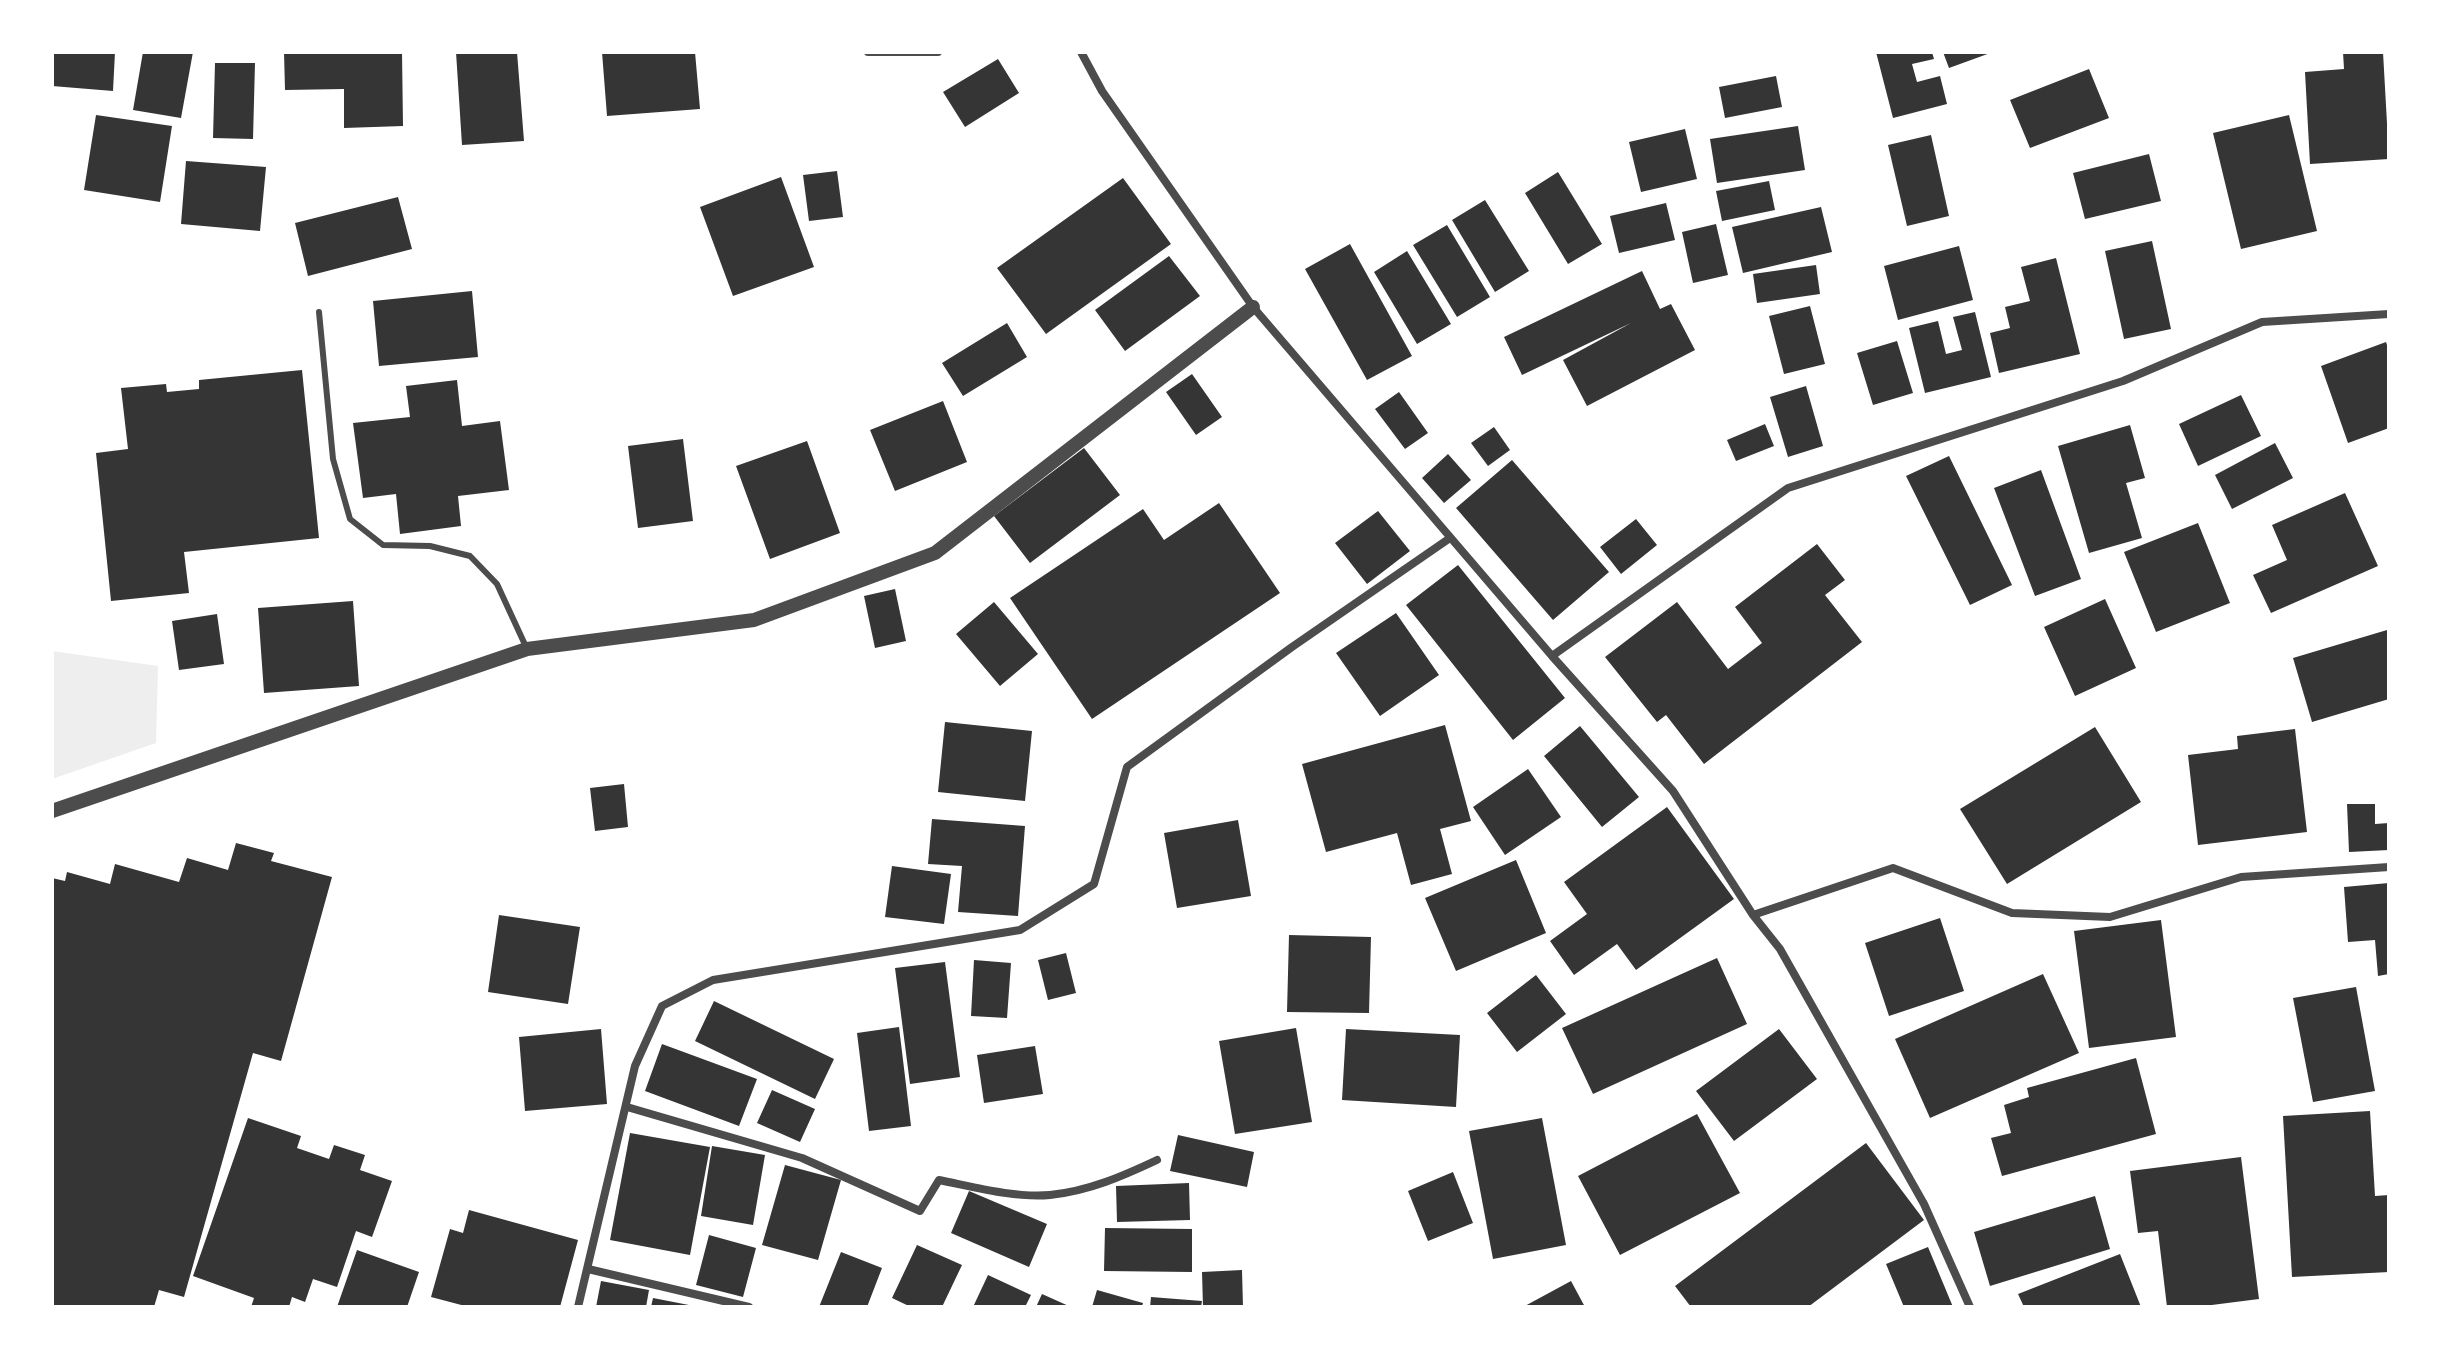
<!DOCTYPE html>
<html>
<head>
<meta charset="utf-8">
<style>
	body { margin:0 }
	#map { position:relative; width:2441px; height:1359px; overflow:hidden; background:#fff; font-family:Jost,sans-serif }
	canvas { display:block }
	.frame { position:absolute; inset:0; border:54px solid #fff; pointer-events:none }
</style>
</head>
<body>
<div id="map">
<canvas width="2441" height="1359"></canvas>
<div class="frame"></div>
</div>
<script>
const ctx = document.querySelector('canvas').getContext('2d');
ctx.lineJoin = 'round';
function fill(path, color) { ctx.fillStyle = color; ctx.fill(path, 'evenodd'); }
function stroke(path, color, width, dash) { ctx.strokeStyle = color; ctx.lineWidth = width; ctx.lineCap = dash ? 'butt' : 'round'; ctx.setLineDash(dash || []); ctx.stroke(path); }
fill(new Path2D(`
	M 52,651 L 158,666 L 156,743 L 52,779 Z`), '#eee');
fill(new Path2D(`
	M 52,52 L 115,52 L 113,91 L 52,86 Z
	M 143,52 L 193,52 L 181,118 L 133,110 Z
	M 284,52 L 402,52 L 403,126 L 344,128 L 344,89 L 285,90 Z
	M 456,52 L 517,52 L 524,141 L 462,145 Z
	M 602,52 L 695,52 L 700,109 L 607,116 Z
	M 1876,52 L 1932,52 L 1934,59 L 1912,64 L 1917,82 L 1940,76 L 1947,104 L 1893,118 Z
	M 1943,52 L 1993,52 L 1949,68 Z
	M 2343,52 L 2383,52 L 2389,159 L 2310,164 L 2305,72 L 2344,69 Z
	M 998,59 L 1019,93 L 965,127 L 943,92 Z
	M 215,63 L 255,63 L 253,139 L 213,138 Z
	M 2089,69 L 2109,118 L 2030,148 L 2010,100 Z
	M 1776,76 L 1782,107 L 1725,118 L 1719,87 Z
	M 96,115 L 172,126 L 160,202 L 84,190 Z
	M 2289,115 L 2317,231 L 2241,249 L 2213,133 Z
	M 1798,126 L 1805,170 L 1717,183 L 1710,139 Z
	M 1685,129 L 1697,179 L 1641,192 L 1629,142 Z
	M 1931,135 L 1949,216 L 1907,226 L 1888,145 Z
	M 2149,154 L 2161,201 L 2085,219 L 2073,173 Z
	M 186,161 L 266,167 L 260,231 L 181,224 Z
	M 837,171 L 843,217 L 809,221 L 803,175 Z
	M 1558,172 L 1602,244 L 1568,264 L 1525,193 Z
	M 781,177 L 814,267 L 733,296 L 700,207 Z
	M 1123,178 L 1171,244 L 1046,334 L 997,268 Z
	M 1769,181 L 1775,210 L 1722,221 L 1716,191 Z
	M 398,197 L 412,249 L 308,276 L 295,223 Z
	M 1485,200 L 1529,271 L 1495,292 L 1452,220 Z
	M 1666,203 L 1675,240 L 1619,253 L 1610,216 Z
	M 1821,207 L 1832,252 L 1743,273 L 1732,227 Z
	M 1716,224 L 1728,275 L 1693,283 L 1682,232 Z
	M 1447,225 L 1490,297 L 1457,317 L 1413,245 Z
	M 2152,241 L 2171,329 L 2124,339 L 2105,251 Z
	M 1350,244 L 1412,356 L 1367,380 L 1305,269 Z
	M 1959,246 L 1973,300 L 1898,320 L 1884,266 Z
	M 1407,251 L 1451,324 L 1417,344 L 1374,272 Z
	M 1169,256 L 1200,296 L 1125,351 L 1095,310 Z
	M 2056,258 L 2080,354 L 1999,373 L 1990,333 L 2010,328 L 2005,307 L 2030,301 L 2021,267 Z
	M 1816,265 L 1820,294 L 1757,303 L 1753,274 Z
	M 1642,271 L 1660,309 L 1671,304 L 1695,350 L 1587,406 L 1563,360 L 1631,323 L 1522,375 L 1504,337 Z
	M 472,291 L 478,357 L 379,366 L 373,301 Z
	M 1810,306 L 1825,364 L 1784,374 L 1769,316 Z
	M 1975,312 L 1991,377 L 1925,393 L 1909,328 L 1938,321 L 1946,354 L 1962,350 L 1953,317 Z
	M 1007,323 L 1027,357 L 963,396 L 942,363 Z
	M 1897,341 L 1913,393 L 1873,405 L 1857,353 Z
	M 2386,342 L 2389,351 L 2389,428 L 2348,443 L 2321,366 Z
	M 302,370 L 319,538 L 184,552 L 189,593 L 111,601 L 96,453 L 128,449 L 121,388 L 166,384 L 167,392 L 199,389 L 199,380 Z
	M 1192,374 L 1222,417 L 1196,435 L 1166,392 Z
	M 457,380 L 462,426 L 500,421 L 509,490 L 458,496 L 461,526 L 400,534 L 396,494 L 363,498 L 353,423 L 410,417 L 406,386 Z
	M 1806,386 L 1823,446 L 1788,457 L 1770,397 Z
	M 1399,392 L 1428,433 L 1405,449 L 1375,409 Z
	M 2241,395 L 2261,436 L 2198,466 L 2179,424 Z
	M 943,401 L 967,462 L 895,491 L 870,430 Z
	M 1765,424 L 1774,446 L 1736,461 L 1727,440 Z
	M 2130,425 L 2145,478 L 2126,483 L 2142,538 L 2089,553 L 2058,446 Z
	M 1494,427 L 1510,450 L 1488,466 L 1471,443 Z
	M 683,439 L 693,521 L 638,528 L 628,446 Z
	M 807,441 L 840,533 L 770,559 L 736,466 Z
	M 2275,443 L 2293,478 L 2232,509 L 2215,475 Z
	M 1084,448 L 1120,495 L 1030,563 L 994,516 Z
	M 1448,454 L 1471,480 L 1444,503 L 1422,478 Z
	M 1949,456 L 2012,585 L 1970,605 L 1906,476 Z
	M 1512,460 L 1609,572 L 1553,620 L 1456,508 Z
	M 2041,470 L 2081,579 L 2035,596 L 1994,488 Z
	M 2345,493 L 2378,566 L 2271,613 L 2253,575 L 2287,560 L 2272,525 Z
	M 1219,503 L 1280,593 L 1092,719 L 1010,598 L 1143,509 L 1164,540 Z
	M 1378,511 L 1410,551 L 1367,584 L 1335,543 Z
	M 1636,519 L 1657,545 L 1621,574 L 1600,547 Z
	M 2198,523 L 2230,603 L 2156,632 L 2124,552 Z
	M 1817,544 L 1845,580 L 1825,595 L 1862,642 L 1704,764 L 1666,715 L 1657,722 L 1605,657 L 1677,602 L 1728,669 L 1762,643 L 1735,607 Z
	M 1458,565 L 1565,698 L 1513,740 L 1406,605 Z
	M 895,589 L 906,641 L 875,648 L 864,596 Z
	M 2105,599 L 2136,668 L 2075,696 L 2044,627 Z
	M 353,601 L 359,686 L 264,693 L 258,608 Z
	M 994,602 L 1038,654 L 1000,686 L 956,634 Z
	M 1396,613 L 1439,675 L 1380,716 L 1336,653 Z
	M 217,614 L 224,664 L 179,670 L 172,621 Z
	M 2387,630 L 2389,638 L 2389,699 L 2312,722 L 2293,658 Z
	M 945,722 L 1032,731 L 1025,801 L 938,792 Z
	M 1445,725 L 1471,821 L 1440,829 L 1452,874 L 1411,885 L 1397,833 L 1326,852 L 1302,764 Z
	M 1580,726 L 1639,797 L 1602,827 L 1544,756 Z
	M 2095,727 L 2141,802 L 2007,884 L 1960,809 Z
	M 2295,729 L 2307,832 L 2198,845 L 2188,755 L 2238,749 L 2237,736 Z
	M 1528,769 L 1561,817 L 1505,855 L 1473,807 Z
	M 624,784 L 628,827 L 595,831 L 590,788 Z
	M 2347,804 L 2375,804 L 2375,824 L 2389,823 L 2389,850 L 2349,852 Z
	M 1667,807 L 1734,899 L 1636,970 L 1617,944 L 1574,975 L 1550,941 L 1587,914 L 1564,882 Z
	M 932,819 L 1025,826 L 1018,916 L 958,912 L 962,866 L 928,864 Z
	M 1238,820 L 1251,896 L 1177,908 L 1164,833 Z
	M 236,843 L 274,853 L 271,861 L 332,877 L 281,1061 L 253,1053 L 184,1297 L 159,1290 L 154,1307 L 52,1307 L 52,878 L 65,881 L 67,872 L 110,884 L 115,864 L 179,882 L 187,858 L 228,870 Z
	M 1516,860 L 1546,933 L 1456,971 L 1425,898 Z
	M 892,866 L 951,874 L 944,924 L 885,917 Z
	M 2389,883 L 2389,974 L 2378,976 L 2375,940 L 2348,942 L 2344,887 Z
	M 499,915 L 580,927 L 568,1004 L 488,992 Z
	M 1940,918 L 1964,991 L 1889,1016 L 1865,943 Z
	M 2161,920 L 2176,1037 L 2089,1048 L 2074,931 Z
	M 1289,935 L 1371,937 L 1369,1013 L 1287,1012 Z
	M 1066,953 L 1076,993 L 1048,1000 L 1038,960 Z
	M 1717,958 L 1747,1024 L 1593,1094 L 1562,1028 Z
	M 974,960 L 1011,963 L 1007,1018 L 971,1016 Z
	M 945,962 L 960,1077 L 910,1084 L 895,968 Z
	M 2043,974 L 2079,1053 L 1930,1118 L 1895,1039 Z
	M 1536,975 L 1566,1014 L 1517,1052 L 1487,1013 Z
	M 2356,987 L 2375,1091 L 2313,1102 L 2293,998 Z
	M 714,1001 L 834,1059 L 815,1099 L 695,1041 Z
	M 899,1027 L 911,1126 L 869,1131 L 857,1033 Z
	M 1296,1028 L 1312,1122 L 1235,1134 L 1219,1041 Z
	M 601,1029 L 607,1104 L 525,1111 L 519,1037 Z
	M 1346,1029 L 1460,1035 L 1456,1107 L 1342,1100 Z
	M 1779,1029 L 1817,1079 L 1734,1141 L 1696,1091 Z
	M 662,1044 L 757,1079 L 739,1126 L 645,1091 Z
	M 1035,1046 L 1043,1094 L 984,1103 L 977,1055 Z
	M 2136,1058 L 2156,1134 L 2002,1176 L 1991,1138 L 2011,1133 L 2004,1105 L 2029,1097 L 2027,1088 Z
	M 772,1090 L 815,1109 L 800,1142 L 757,1123 Z
	M 2370,1111 L 2375,1196 L 2389,1195 L 2389,1272 L 2292,1277 L 2283,1116 Z
	M 1697,1114 L 1740,1193 L 1620,1255 L 1578,1176 Z
	M 248,1118 L 301,1136 L 297,1148 L 329,1159 L 334,1145 L 365,1155 L 360,1170 L 392,1181 L 372,1237 L 356,1231 L 337,1287 L 313,1279 L 305,1302 L 292,1297 L 289,1307 L 251,1307 L 254,1298 L 193,1276 Z
	M 1542,1118 L 1566,1245 L 1493,1259 L 1469,1131 Z
	M 630,1133 L 710,1147 L 690,1255 L 610,1240 Z
	M 1178,1135 L 1254,1152 L 1247,1187 L 1170,1171 Z
	M 1866,1143 L 1924,1220 L 1808,1307 L 1691,1307 L 1675,1286 Z
	M 712,1146 L 765,1155 L 753,1225 L 701,1216 Z
	M 2241,1157 L 2259,1299 L 2196,1307 L 2167,1307 L 2158,1231 L 2138,1233 L 2130,1171 Z
	M 785,1165 L 841,1180 L 818,1260 L 762,1245 Z
	M 1453,1172 L 1473,1223 L 1428,1241 L 1408,1191 Z
	M 1189,1183 L 1190,1220 L 1117,1222 L 1116,1186 Z
	M 969,1191 L 1047,1224 L 1029,1267 L 951,1233 Z
	M 2095,1196 L 2110,1249 L 1990,1286 L 1974,1232 Z
	M 469,1210 L 578,1240 L 560,1307 L 469,1307 L 431,1297 L 450,1229 L 463,1233 Z
	M 1105,1228 L 1192,1229 L 1192,1272 L 1104,1271 Z
	M 709,1235 L 756,1248 L 743,1297 L 696,1285 Z
	M 917,1245 L 962,1265 L 942,1307 L 911,1307 L 892,1298 Z
	M 1928,1247 L 1953,1307 L 1904,1307 L 1886,1264 Z
	M 357,1250 L 419,1272 L 407,1307 L 337,1307 Z
	M 841,1252 L 882,1268 L 867,1307 L 819,1307 Z
	M 2120,1254 L 2141,1307 L 2024,1307 L 2018,1294 Z
	M 1242,1270 L 1243,1307 L 1203,1307 L 1202,1272 Z
	M 988,1275 L 1031,1295 L 1025,1307 L 973,1307 Z
	M 601,1281 L 649,1290 L 646,1307 L 596,1307 Z
	M 1571,1281 L 1585,1307 L 1523,1307 Z
	M 1097,1290 L 1143,1303 L 1142,1307 L 1092,1307 Z
	M 1042,1294 L 1071,1307 L 1036,1307 Z
	M 1151,1297 L 1202,1301 L 1201,1307 L 1150,1307 Z
	M 653,1298 L 694,1306 L 694,1307 L 651,1307 Z`), '#353535');
stroke(new Path2D(`
	M 319,312 L 333,459 L 350,519 L 383,545 L 430,546 L 470,556 L 497,584 L 527,649`), '#4c4c4c', 6);
stroke(new Path2D(`
	M 868,52 L 938,52
	M 1081,52 L 1102,91 L 1253,307 L 1552,656 L 1673,791 L 1753,915 L 1780,949 L 1924,1204 L 1970,1307
	M 1552,656 L 1788,488 L 2123,381 L 2262,322 L 2389,314
	M 1753,915 L 1893,868 L 2012,913 L 2110,917 L 2241,877 L 2389,867
	M 627,1107 L 802,1158 L 920,1211 L 939,1180 C 974,1187 1014,1198 1050,1195 C 1089,1191 1123,1176 1157,1160
	M 588,1269 L 749,1307
	M 578,1307 L 635,1066 L 662,1006 L 713,980 L 1020,930 L 1094,884 L 1127,767 L 1292,647 L 1450,538`), '#4c4c4c', 8);
stroke(new Path2D(`
	M 52,811 L 527,649 L 754,620 L 935,553 L 1253,307`), '#4c4c4c', 14);
</script>
</body>
</html>
